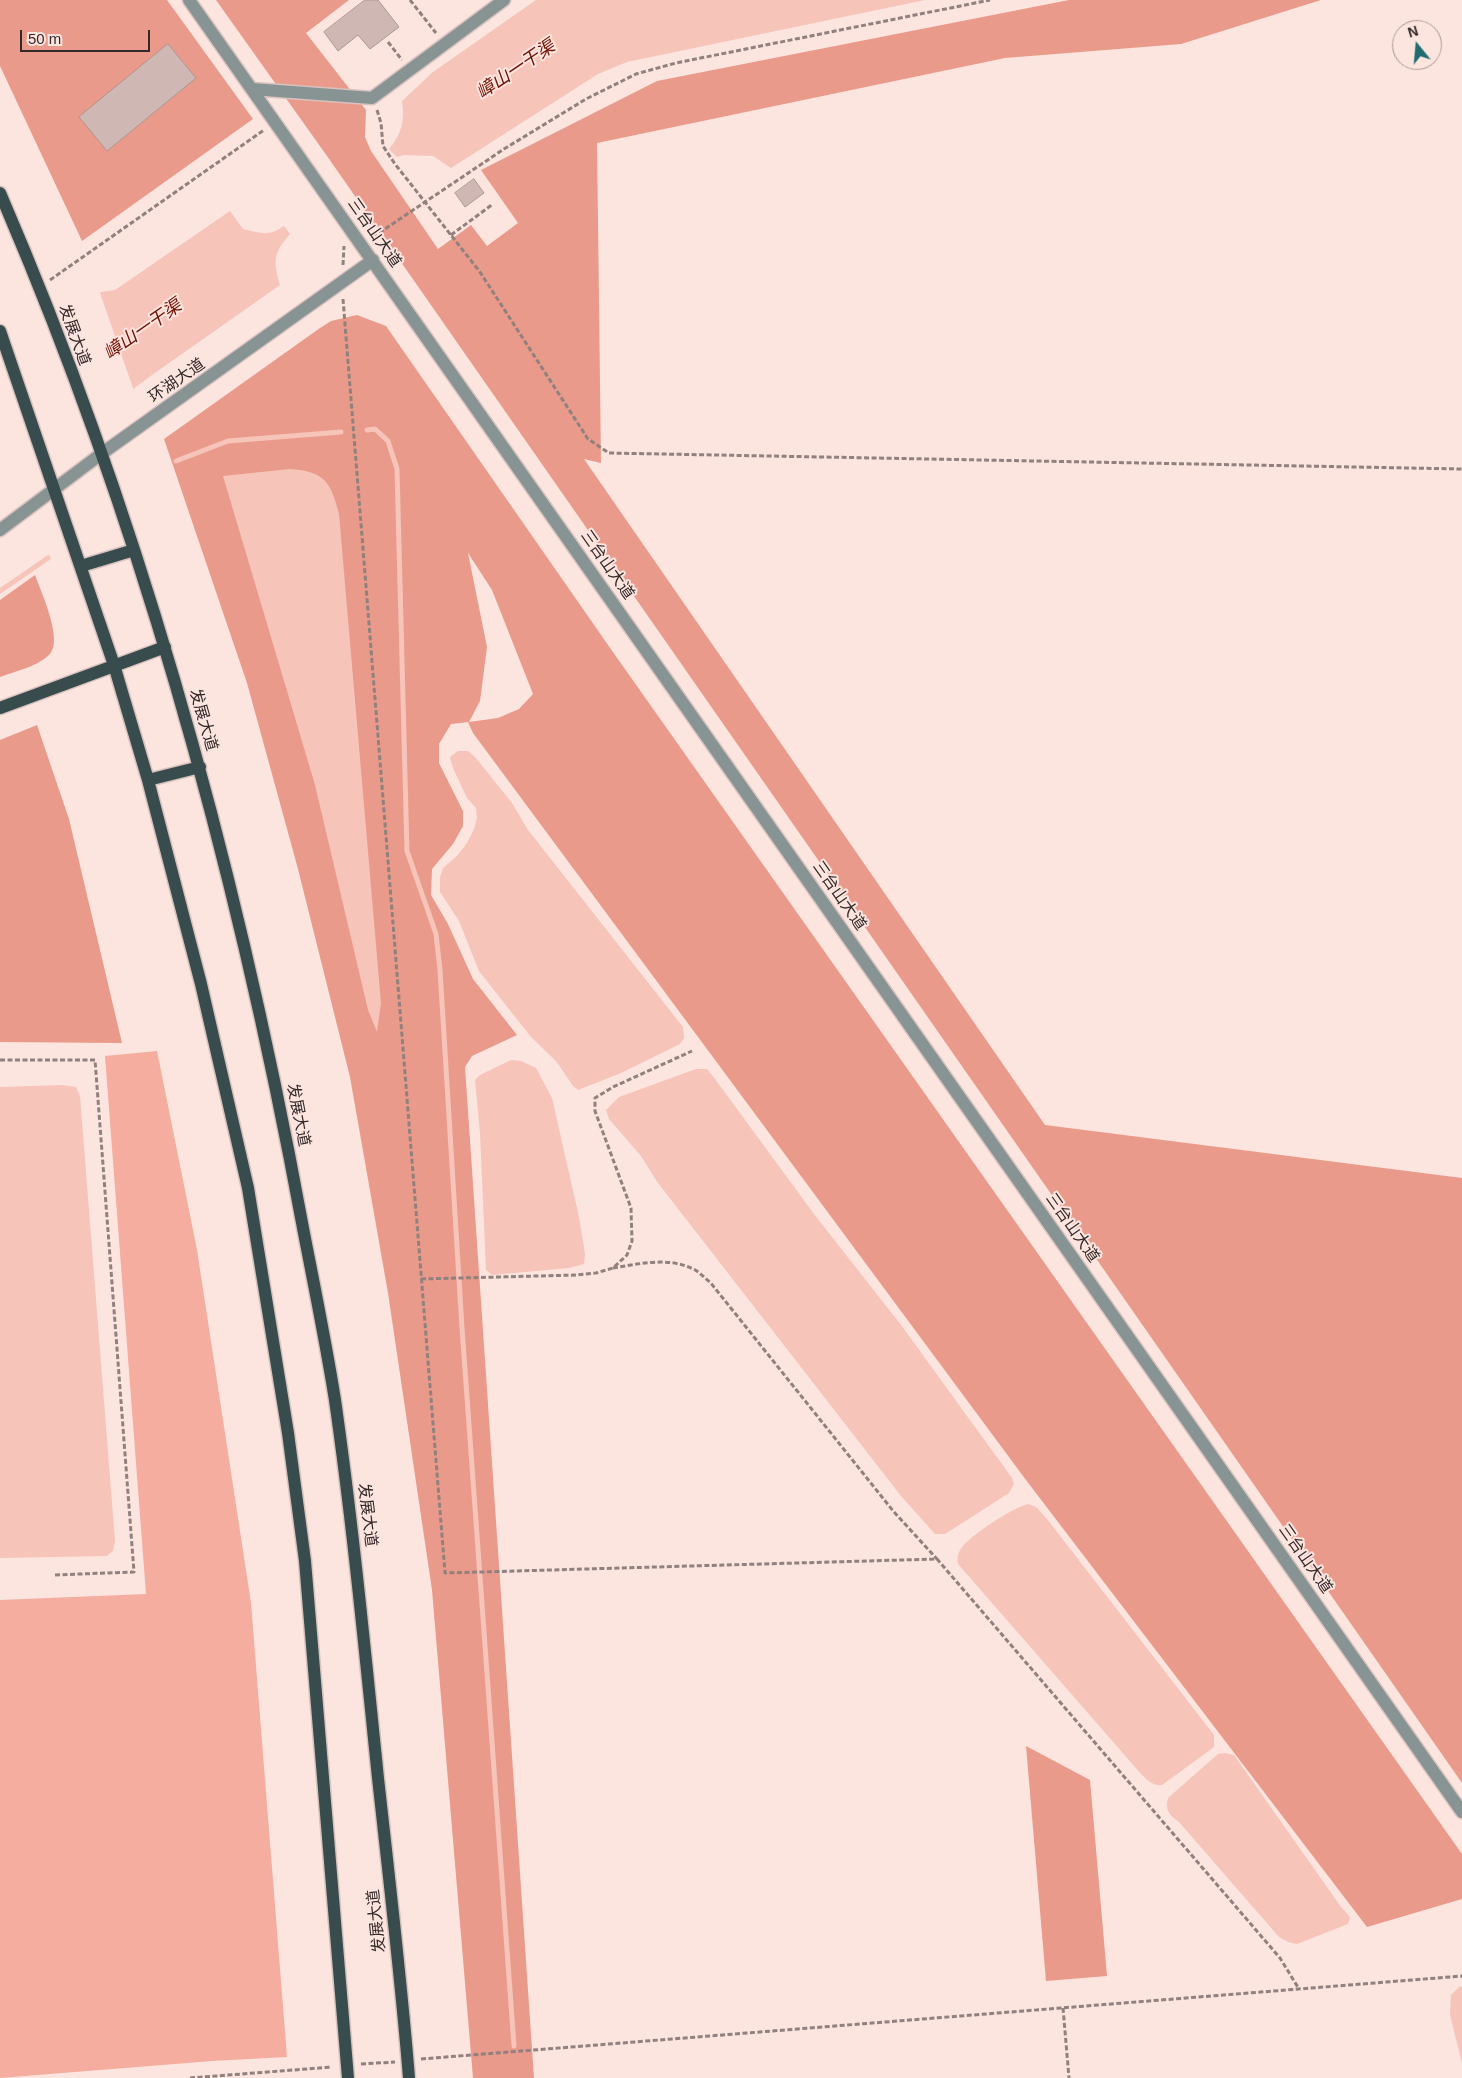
<!DOCTYPE html>
<html>
<head>
<meta charset="utf-8">
<style>
	body { margin:0 }
	#map { position:relative; width:1462px; height:2078px; overflow:hidden; background:#fce4df; font-family:Helvetica,sans-serif }
	canvas { display:block }
	.north { position:absolute; left:1392px; top:20px; width:50px; height:50px; box-sizing:border-box; background:#fce4df; border:1px solid #ab9996; border-radius:50%; rotate:343deg; font-size:14px; font-weight:700; line-height:20px; text-align:center; color:#322928 }
	.north::after { content:''; display:block; margin:auto; width:18px; height:22px; background:#206c71; clip-path:polygon(50% 0,100% 100%,50% 72%,0 100%) }
	.scale { position:absolute; left:20px; top:30px; width:130px; height:22px; box-sizing:border-box; border:2px solid #322928; border-top:0; padding-left:6px; font-size:15px; line-height:18px; white-space:nowrap; color:#322928; -webkit-text-stroke:4px #fce4df; paint-order:stroke }
</style>
</head>
<body>
<div id="map">
<canvas width="1462" height="2078"></canvas>
<div class="north">N</div>
<div class="scale">50 m</div>
</div>
<script>
const ctx = document.querySelector('canvas').getContext('2d');
ctx.lineJoin = 'round';
function fill(path, color) { ctx.fillStyle = color; ctx.fill(path, 'evenodd'); }
function stroke(path, color, width, dash) { ctx.strokeStyle = color; ctx.lineWidth = width; ctx.lineCap = dash ? 'butt' : 'round'; ctx.setLineDash(dash || []); ctx.stroke(path); }
function drawText(font, color, halo, rows, align = 'center') {
  ctx.font = font + ' Helvetica,"Noto Sans SC",sans-serif'; ctx.lineWidth = 4; ctx.setLineDash([]); ctx.textBaseline = 'middle'; ctx.strokeStyle = halo; ctx.fillStyle = color; for (const [text, x, y, turn = 0] of rows) {
    ctx.save(); ctx.translate(x, y); ctx.rotate((+turn || 0) * Math.PI / 180); ctx.textAlign = isNaN(turn) ? turn : align; if (halo) ctx.strokeText(text, 0, 0); ctx.fillText(text, 0, 0); ctx.restore();
  }
}
fill(new Path2D(`
	M 157,1051 L 197,1250 L 251,1603 L 287,2057 L 212,2061 L 0,2078 L 0,1600 L 146,1594 L 105,1056 Z`), '#f4ad9e');
fill(new Path2D(`
	M 0,0 L 167,0 L 253,119 L 82,241 L 0,66 Z
	M 216,0 L 349,0 L 306,33 L 366,110 L 365,137 L 371,151 L 438,249 L 471,225 L 487,246 L 518,223 L 481,170 L 657,81 L 1069,0 L 1321,0 L 1181,44 L 1005,58 L 597,143 L 601,463 L 584,459 L 1045,1125 L 1462,1178 L 1462,1783 L 327,156 Z
	M 357,315 L 386,326 L 615,655 L 1462,1854 L 1462,1899 L 1367,1927 L 1026,1480 L 473,733 L 468,722 L 451,724 L 439,744 L 439,763 L 463,811 L 463,826 L 453,844 L 432,869 L 431,895 L 448,924 L 473,979 L 517,1035 L 472,1056 L 465,1067 L 534,2078 L 473,2078 L 432,1590 L 388,1293 L 350,1077 L 298,869 L 247,683 L 164,439 L 320,328 L 331,321 ZM 468,553 L 492,590 L 533,694 L 519,709 L 498,718 L 469,722 L 480,701 L 487,647 Z
	M 35,575 C 41,592 64,641 49,655 C 36,667 16,671 0,677 L 0,600 Z
	M 37,725 L 69,819 L 122,1043 L 0,1042 L 0,740 Z
	M 1026,1746 L 1090,1780 L 1107,1976 L 1046,1981 Z`), '#ea9a8a');
fill(new Path2D(`
	M 536,0 L 925,0 L 627,62 L 598,74 L 451,168 L 433,156 L 404,155 L 397,157 L 389,149 C 402,134 405,120 402,101 L 433,72 Z
	M 230,211 L 243,229 C 261,233 269,237 284,226 L 290,234 C 273,253 273,261 280,285 L 152,375 L 0,488 L 0,366 L 101,292 L 115,290 Z
	M 290,469 C 324,471 331,482 339,514 L 381,1003 L 377,1032 L 368,1010 L 315,785 L 223,476 Z
	M 458,751 L 468,751 L 475,757 L 512,803 L 528,830 L 683,1027 L 684,1038 L 680,1044 L 621,1073 L 578,1090 L 573,1086 L 556,1061 L 531,1037 L 479,971 L 459,921 L 440,892 L 440,877 L 443,868 L 457,856 L 467,843 L 474,829 L 477,818 L 476,808 L 467,798 L 453,768 L 450,757 Z
	M 511,1060 L 521,1061 L 536,1068 L 552,1098 L 579,1217 L 585,1254 L 584,1264 L 569,1268 L 492,1275 L 486,1270 L 480,1133 L 475,1080 L 480,1075 Z
	M 696,1069 L 707,1069 L 715,1079 L 814,1214 L 901,1325 L 1012,1478 L 1014,1484 L 1009,1493 L 945,1534 L 935,1534 L 901,1496 L 658,1183 L 641,1156 L 609,1119 L 606,1110 L 619,1097 Z
	M 62,1085 L 76,1087 L 80,1096 L 115,1541 L 113,1551 L 107,1556 L 0,1558 L 0,1087 Z
	M 1028,1504 L 1036,1507 L 1047,1519 L 1214,1735 L 1214,1747 L 1162,1785 C 1153,1786 1148,1781 1142,1775 L 958,1564 C 957,1557 958,1552 963,1546 C 973,1534 1012,1508 1028,1504 Z
	M 1225,1753 L 1234,1755 L 1341,1907 L 1350,1917 L 1348,1924 L 1297,1944 L 1288,1942 L 1279,1937 L 1179,1822 C 1169,1815 1165,1810 1168,1798 L 1218,1754 Z
	M 1460,1986 L 1462,1987 L 1462,2063 L 1450,2015 L 1451,1995 Z`), '#f6c4b9');
fill(new Path2D(`
	M 99,290 L 134,391 L 0,490 L 0,363 Z`), '#fce4df');
stroke(new Path2D(`
	M 367,430 L 375,429 L 388,441 L 397,469 L 407,851 L 436,934 L 440,970 L 462,1328 L 514,2046
	M 176,461 L 228,441 L 341,432
	M 0,591 L 48,558`), '#f6c4b9', 5);
const building = new Path2D(`
	M 365,0 L 378,0 L 399,27 L 370,49 L 358,35 L 338,51 L 324,32 Z
	M 168,44 L 196,78 L 107,151 L 79,117 Z
	M 474,179 L 484,193 L 465,207 L 455,193 Z`);
fill(building, '#cfb8b3');
stroke(building, '#ad9792', 1);
const minor = new Path2D(`
	M 189,0 L 1462,1812
	M 252,89 L 372,98 L 504,0
	M 0,530 L 101,454 L 373,260`);
const major = new Path2D(`
	M 0,193 C 143,524 238,874 303,1228 C 314,1285 326,1343 335,1400 C 353,1526 365,1652 378,1778 C 389,1878 401,1978 409,2078
	M 0,331 L 114,665 L 148,780 L 201,984 L 248,1188 L 288,1433 L 305,1561 L 348,2078
	M 81,566 L 134,550
	M 0,708 L 165,647
	M 148,780 L 200,767`);
stroke(minor, '#d8c2be', 15);
stroke(major, '#d8c2be', 15);
stroke(new Path2D(`
	M 410,0 L 436,33
	M 388,42 L 402,60
	M 377,110 L 381,123 L 383,146 L 395,164 L 480,272 L 588,439 L 609,453 L 1462,469
	M 451,235 L 493,204
	M 373,237 L 504,149 L 586,99 L 636,74 L 676,63 L 990,0
	M 343,265 L 344,246
	M 50,280 L 264,130
	M 343,299 L 445,1573 L 937,1559 L 1280,1958 L 1299,1989
	M 0,1060 L 95,1060 L 134,1572 L 54,1575
	M 613,1268 C 638,1264 667,1257 691,1268 C 698,1270 704,1278 710,1282 L 894,1512 L 937,1559
	M 421,1279 L 576,1275 L 596,1273 L 613,1268 L 627,1255 L 632,1241 L 631,1208 L 595,1111 L 595,1098 L 613,1087 L 692,1051
	M 1063,2008 L 1069,2078
	M 421,2059 L 1462,1976
	M 361,2064 L 395,2062
	M 190,2078 L 332,2067`), '#91817e', 3, [5, 2.5]);
stroke(minor, '#889393', 12);
stroke(major, '#394c4d', 12);
drawText('16px', '#322928', '#fce4df', [
	["三台山大道",374,233,55],
	["发展大道",74,335,70],
	["环湖大道",177,381,-35],
	["三台山大道",607,565,55],
	["发展大道",203,720,74],
	["三台山大道",839,896,55],
	["发展大道",298,1115,79],
	["三台山大道",1072,1228,55],
	["发展大道",367,1515,83],
	["三台山大道",1305,1559,55],
	["发展大道",377,1921,-96]
]);
drawText('italic 18px', '#6f1202', '#fce4df', [
	["嶂山一干渠",516,70,-34],
	["嶂山一干渠",143,330,-35]
]);
</script>
</body>
</html>
